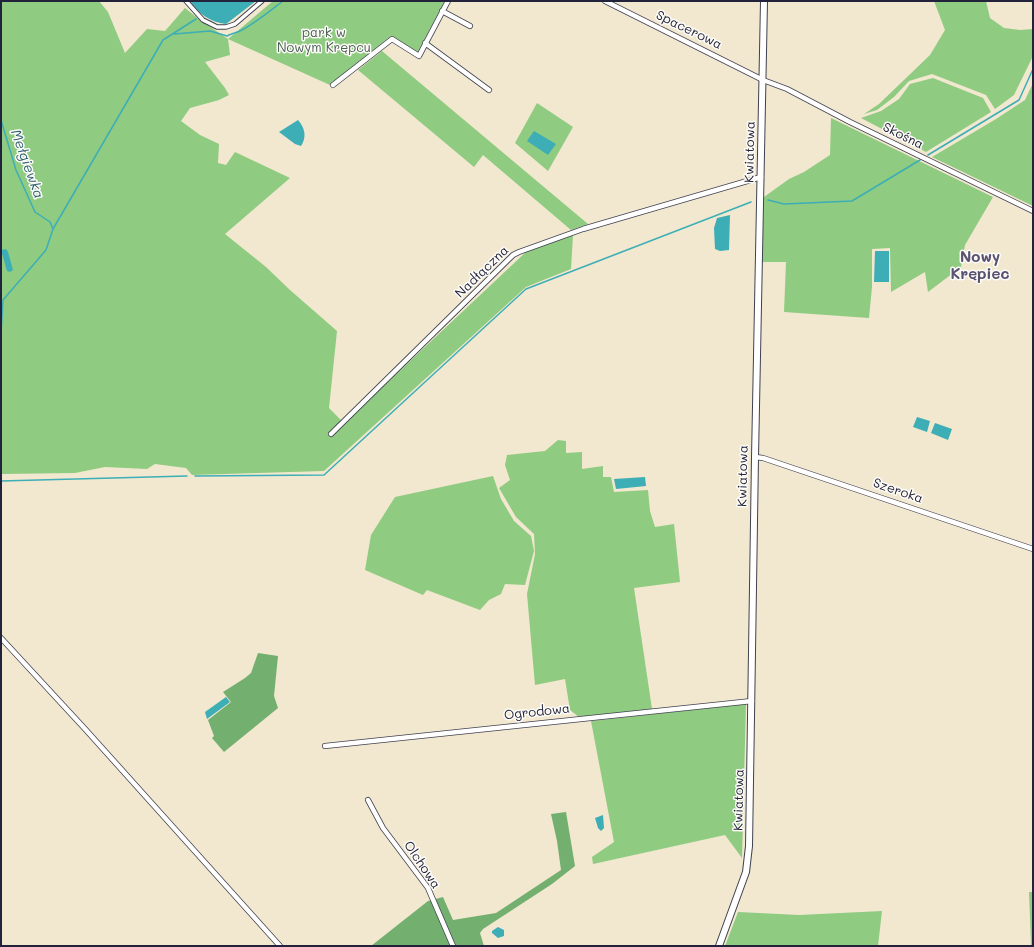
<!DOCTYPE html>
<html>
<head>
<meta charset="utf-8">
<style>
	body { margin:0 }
	#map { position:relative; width:1034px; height:947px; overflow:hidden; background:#f1e8cf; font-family:Mali,sans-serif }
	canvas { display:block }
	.frame { position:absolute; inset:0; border:2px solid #22223b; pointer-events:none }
</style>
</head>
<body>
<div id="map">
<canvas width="1034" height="947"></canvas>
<div class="frame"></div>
</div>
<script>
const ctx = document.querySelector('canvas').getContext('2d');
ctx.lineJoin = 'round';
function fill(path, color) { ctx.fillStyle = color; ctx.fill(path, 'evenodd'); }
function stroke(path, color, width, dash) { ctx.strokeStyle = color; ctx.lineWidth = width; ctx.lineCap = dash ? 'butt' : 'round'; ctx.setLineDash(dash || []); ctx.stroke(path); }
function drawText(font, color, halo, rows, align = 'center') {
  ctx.font = font + ' Mali,sans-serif'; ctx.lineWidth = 3; ctx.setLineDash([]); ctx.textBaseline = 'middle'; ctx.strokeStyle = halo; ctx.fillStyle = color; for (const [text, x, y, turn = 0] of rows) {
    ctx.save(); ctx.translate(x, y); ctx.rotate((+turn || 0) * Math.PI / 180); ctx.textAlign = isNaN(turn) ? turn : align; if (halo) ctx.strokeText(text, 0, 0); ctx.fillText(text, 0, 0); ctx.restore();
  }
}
fill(new Path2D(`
	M 1,1 L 99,1 L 108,12 L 125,53 L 147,29 L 165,31 L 185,8 L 200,20 L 228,39 L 273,1 L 445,1 L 417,53 L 391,36 L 330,85 L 228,39 L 230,55 L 205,62 L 225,88 L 229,95 L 219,100 L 190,108 L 181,121 L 200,135 L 219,144 L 218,163 L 226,165 L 235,152 L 290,178 L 225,234 L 266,267 L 290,290 L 337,331 L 329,408 L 344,423 L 527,251 L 573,235 L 571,269 L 526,287 L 324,471 L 192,475 L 186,468 L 155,464 L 147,469 L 105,467 L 75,473 L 1,474 Z
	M 934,1 L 986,1 L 990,18 L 1004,28 L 1020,30 L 1033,29 L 1033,56 L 1014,95 L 995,109 L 986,95 L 932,74 L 909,81 L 894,97 L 877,110 L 864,114 L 879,104 L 930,55 L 945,30 Z
	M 382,51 L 588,224 L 571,230 L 483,155 L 474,167 L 358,70 Z
	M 933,78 L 983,98 L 991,112 L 926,152 L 861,118 L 881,111 L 899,99 L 910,84 Z
	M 1033,83 L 1033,206 L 932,157 L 996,119 L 1025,100 Z
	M 537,103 L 573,127 L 548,171 L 515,143 Z
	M 831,118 L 993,197 L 965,245 L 961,267 L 928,292 L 925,272 L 891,292 L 890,248 L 872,249 L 872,287 L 869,318 L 784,312 L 786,262 L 762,262 L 764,197 L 789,179 L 804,172 L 830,155 Z
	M 558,440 L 566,441 L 566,453 L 582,452 L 582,469 L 603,466 L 603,477 L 611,477 L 614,492 L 648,490 L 650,511 L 655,527 L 674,524 L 680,582 L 634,588 L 652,709 L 579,717 L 570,710 L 565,679 L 535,685 L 527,594 L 535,554 L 534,534 L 516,517 L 499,488 L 510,480 L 505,465 L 507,455 L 545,451 Z
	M 493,476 L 501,499 L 514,521 L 531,536 L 534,551 L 525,585 L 505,584 L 501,594 L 489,600 L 480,610 L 427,590 L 423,595 L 365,570 L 371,535 L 395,497 Z
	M 746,703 L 742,858 L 725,835 L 593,864 L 592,857 L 614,842 L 591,721 L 719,707 Z
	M 1029,892 L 1033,892 L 1033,946 L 1028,946 L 1031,945 Z
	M 882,911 L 878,946 L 725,946 L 738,912 L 799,915 Z`), '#8fcb81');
fill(new Path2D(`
	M 258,653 L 278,656 L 274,696 L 278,708 L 224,752 L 212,738 L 214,736 L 208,720 L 231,702 L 223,692 L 245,678 L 251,673 Z
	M 566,812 L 575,866 L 552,884 L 483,929 L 480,933 L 484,946 L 371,946 L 428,901 L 443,897 L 453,920 L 496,913 L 561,870 L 557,841 L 551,814 Z`), '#73af6f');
fill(new Path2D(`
	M 190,1 L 256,1 L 226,24 C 210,22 199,14 190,1 Z
	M 298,120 C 305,128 307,137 301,146 L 295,144 L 279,132 Z
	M 534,131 L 556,144 L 548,155 L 527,141 Z
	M 730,215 L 729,250 L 720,251 L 715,249 L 714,228 L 717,218 Z
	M 6,249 L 8,252 L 13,270 L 10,272 L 7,271 L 1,250 Z
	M 875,251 L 889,251 L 889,282 L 874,282 Z
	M 917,417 L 930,421 L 927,432 L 913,427 Z
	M 935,423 L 952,429 L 948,440 L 931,433 Z
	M 645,477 L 646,486 L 616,489 L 614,479 Z
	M 226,697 L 230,702 L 207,719 L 205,712 Z
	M 603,815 L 604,828 L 601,831 L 598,828 L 595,818 Z
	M 498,927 L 504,930 L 504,936 L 498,938 L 492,933 L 492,931 Z`), '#3daeb6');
stroke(new Path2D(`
	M 174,34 L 210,31 L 227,36 C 232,33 237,33 242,30 C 257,22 270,11 283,1
	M 1,120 L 16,170 L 35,212 L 50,222 L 53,229 L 46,250 L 3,300 L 1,333
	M 928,155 L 1019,100 L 1033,69
	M 768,200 L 784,204 L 852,201 L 920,160
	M 53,229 L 163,40 L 196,19
	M 195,476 L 324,475 L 526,289 L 751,202
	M 1,481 L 187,476`), '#3daeb6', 1.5);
const pedestrian = new Path2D(`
	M 186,1 L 203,20 L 217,27 L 226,27 L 235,24 L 262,1`);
const minor = new Path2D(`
	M 605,1 L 763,80 L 787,89 L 850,122 L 1033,211
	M 442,11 L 470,26
	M 425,43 L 489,90
	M 333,85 L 392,39 L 419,56 L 448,1
	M 331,434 L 513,255 L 519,252 L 583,229 L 761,177
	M 755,457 L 763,458 L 1033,549
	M 1,638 L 86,730 L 280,946
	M 325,746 L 752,701
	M 368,800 L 383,828 L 428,888 L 453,946`);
const tertiary = new Path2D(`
	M 719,946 L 746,872 L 749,846 L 755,457 L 764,1`);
stroke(pedestrian, '#414051', 5.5);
stroke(minor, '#414051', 6);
stroke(tertiary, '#414051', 8);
stroke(pedestrian, '#fff', 3.5);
stroke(minor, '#fff', 4.5);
stroke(tertiary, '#fff', 6);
drawText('13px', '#22223b', '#fdfcf7', [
	["Spacerowa",689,30,26],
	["Skośna",903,136,26],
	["Kwiatowa",750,152,-89],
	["Nadłączna",482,272,-44],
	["Kwiatowa",743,476,-89],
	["Szeroka",898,491,19],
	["Ogrodowa",537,712,-6],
	["Kwiatowa",739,800,-89],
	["Olchowa",422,865,56]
]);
drawText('13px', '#485d54', '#fdfcf7', [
	["park w",324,33],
	["Nowym Krępcu",324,48]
]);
drawText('italic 14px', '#2e6172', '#fdfcf7', [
	["Mełgiewka",27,164,70]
]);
drawText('bold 15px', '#595273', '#fdfcf7', [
	["Nowy",980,257],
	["Krępiec",980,274]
]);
</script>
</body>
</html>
